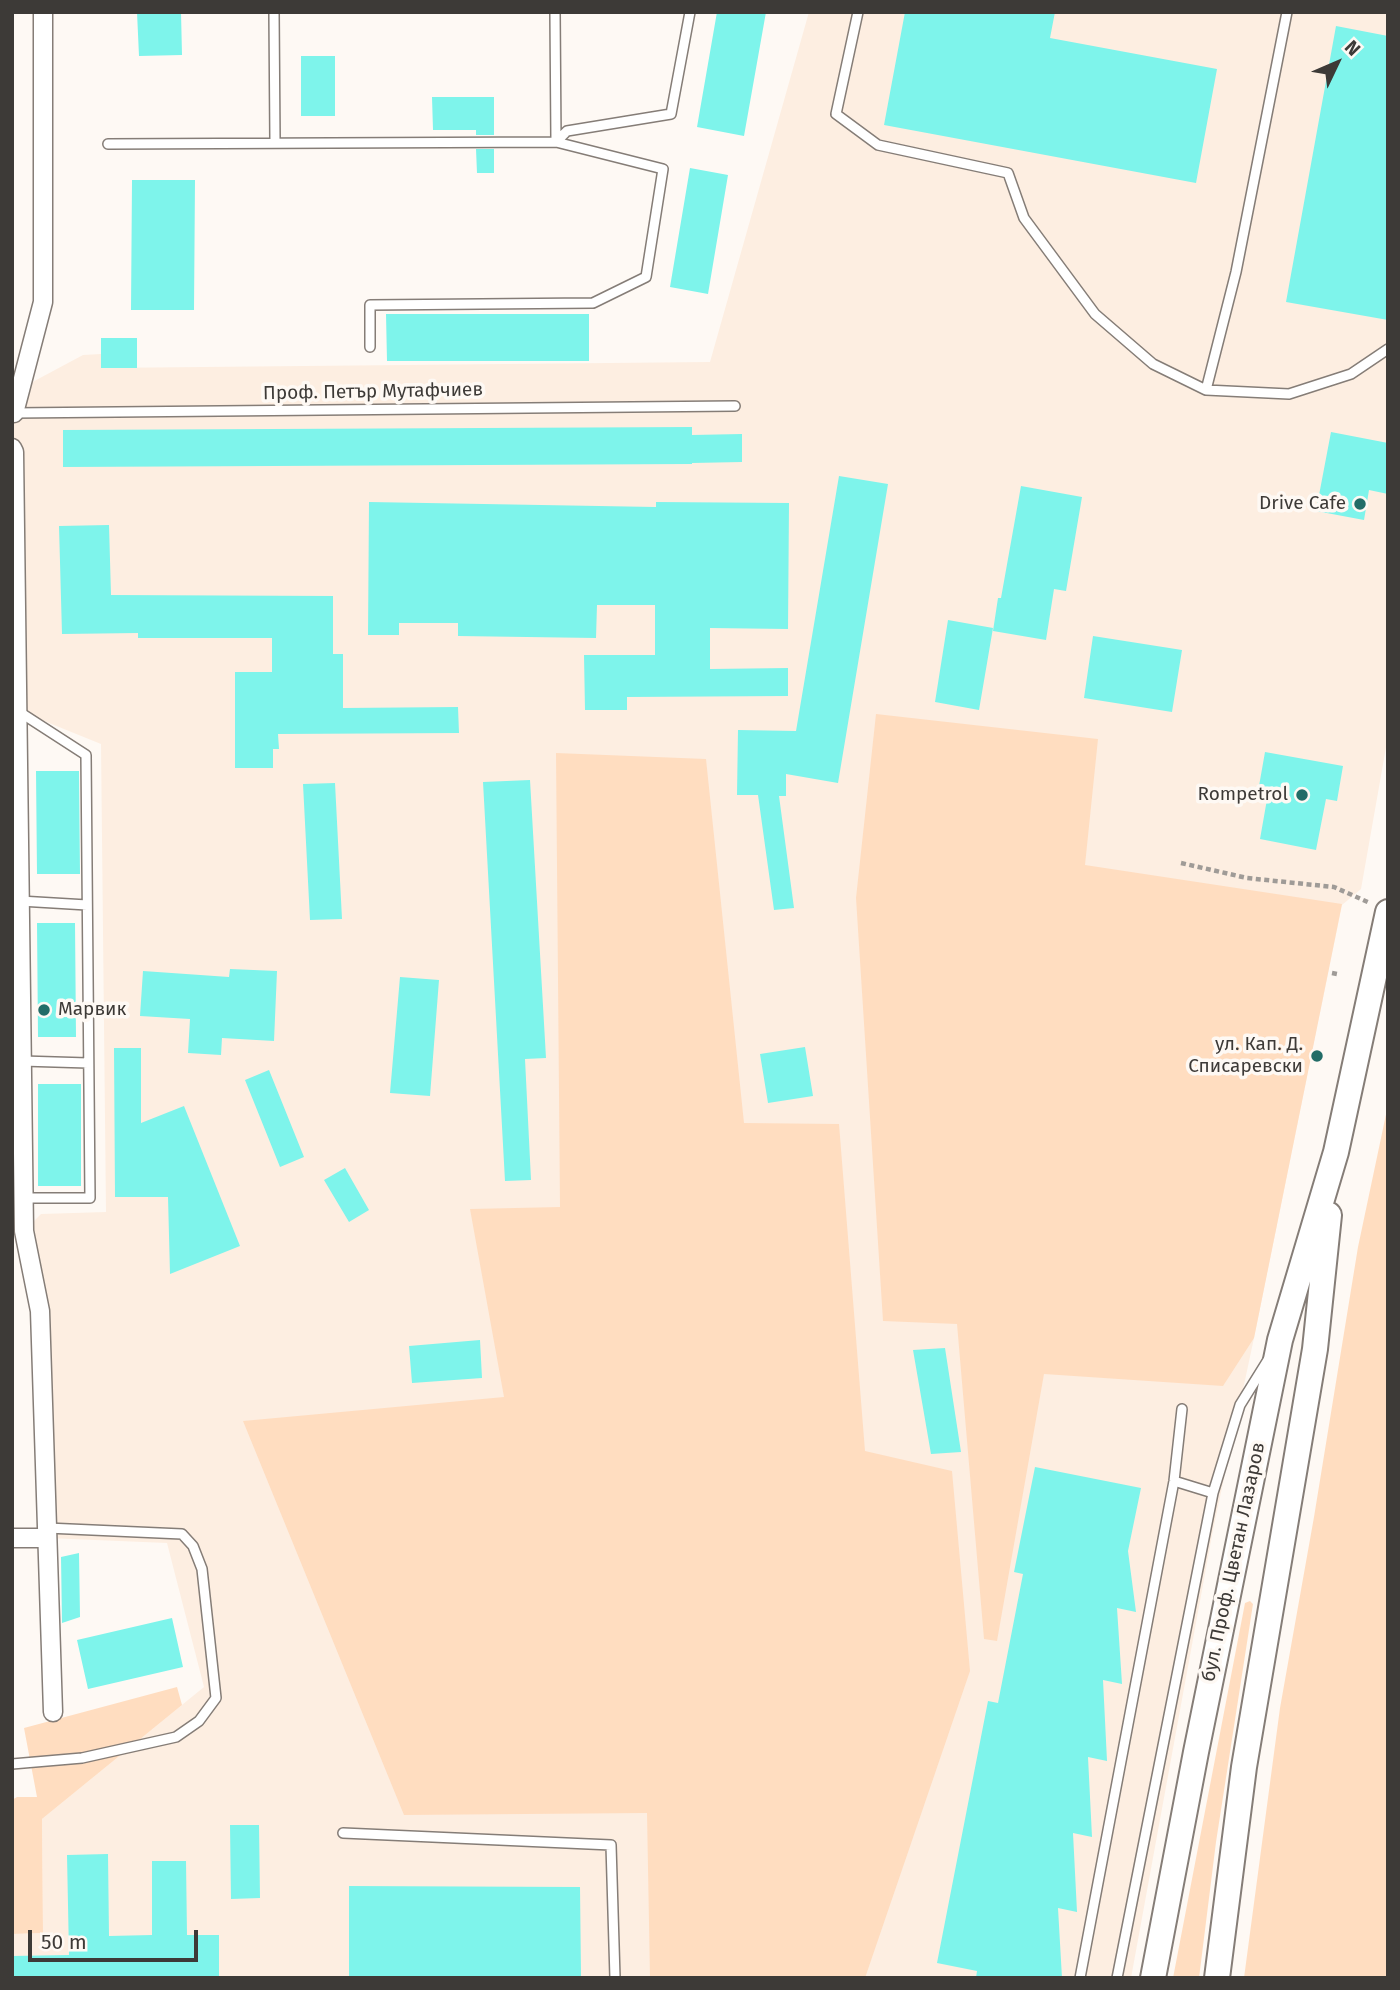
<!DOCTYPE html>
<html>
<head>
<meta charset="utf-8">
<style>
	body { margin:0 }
	#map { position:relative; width:1400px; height:1990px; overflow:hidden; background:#fef9f4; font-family:"Fira Sans",sans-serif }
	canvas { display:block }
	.frame { position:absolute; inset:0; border:14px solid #3d3a37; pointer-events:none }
	.north { position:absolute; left:1302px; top:28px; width:70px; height:70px; -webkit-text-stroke:5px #fef9f4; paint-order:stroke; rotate:46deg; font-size:19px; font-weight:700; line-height:28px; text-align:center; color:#3d3a37 }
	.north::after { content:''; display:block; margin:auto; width:24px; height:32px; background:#3d3a37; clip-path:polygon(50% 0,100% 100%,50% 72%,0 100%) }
	.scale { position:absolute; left:28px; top:1930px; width:170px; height:32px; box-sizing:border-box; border:4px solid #3d3a37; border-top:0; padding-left:9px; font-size:21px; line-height:24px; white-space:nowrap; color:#3d3a37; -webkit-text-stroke:5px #fef9f4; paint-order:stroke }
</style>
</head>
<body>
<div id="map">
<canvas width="1400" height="1990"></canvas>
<div class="frame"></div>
<div class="north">N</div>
<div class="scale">50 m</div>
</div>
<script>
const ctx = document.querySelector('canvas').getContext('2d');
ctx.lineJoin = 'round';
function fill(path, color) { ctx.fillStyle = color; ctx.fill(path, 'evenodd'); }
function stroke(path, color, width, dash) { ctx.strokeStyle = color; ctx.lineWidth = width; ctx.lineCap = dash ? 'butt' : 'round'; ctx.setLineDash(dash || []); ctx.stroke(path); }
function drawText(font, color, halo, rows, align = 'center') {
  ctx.font = font + ' "Fira Sans",sans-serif'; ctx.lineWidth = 7; ctx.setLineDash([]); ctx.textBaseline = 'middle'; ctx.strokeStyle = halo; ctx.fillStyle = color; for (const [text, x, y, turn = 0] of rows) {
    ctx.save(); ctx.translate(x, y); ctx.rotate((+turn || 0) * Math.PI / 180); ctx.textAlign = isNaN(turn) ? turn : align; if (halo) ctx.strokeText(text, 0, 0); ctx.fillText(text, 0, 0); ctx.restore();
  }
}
fill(new Path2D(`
	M 809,12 L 1388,12 L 1388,736 L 1361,889 L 1342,905 L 1254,1338 L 1213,1530 L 1131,1978 L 12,1978 L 12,1934 L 43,1933 L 42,1819 L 204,1687 L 167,1543 L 47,1538 L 40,1311 L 24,1231 L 41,1214 L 106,1212 L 101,744 L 17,710 L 12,393 L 83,355 L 101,354 L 101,368 L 710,362 Z`), '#fdeee1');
fill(new Path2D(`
	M 876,714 L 1098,739 L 1085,865 L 1342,904 L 1254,1338 L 1223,1386 L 1044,1374 L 997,1641 L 984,1639 L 957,1324 L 883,1321 L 856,898 Z
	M 556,753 L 706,759 L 744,1123 L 839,1124 L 865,1451 L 952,1471 L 970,1671 L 865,1978 L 650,1978 L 647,1813 L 404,1815 L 243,1421 L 504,1397 L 470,1209 L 560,1207 Z
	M 1388,1105 L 1388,1978 L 1244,1978 L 1280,1708 L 1314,1517 L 1358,1247 Z
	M 1250,1601 L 1253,1604 L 1216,1842 L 1199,1978 L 1173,1978 L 1245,1603 Z
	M 177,1687 L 182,1705 L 42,1819 L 43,1933 L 12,1934 L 12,1800 L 17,1797 L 37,1797 L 24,1728 Z`), '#ffddc0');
fill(new Path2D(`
	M 137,12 L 181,12 L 182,55 L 139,56 Z
	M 717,12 L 766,12 L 744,136 L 697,127 Z
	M 905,12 L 1055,12 L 1050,38 L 1217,69 L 1196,183 L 884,125 Z
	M 1336,26 L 1388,36 L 1388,320 L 1286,302 Z
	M 301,56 L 335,56 L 335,116 L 301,116 Z
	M 432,97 L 494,97 L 494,135 L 476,135 L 476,130 L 433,130 Z
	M 476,149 L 494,149 L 494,173 L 477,173 Z
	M 690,168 L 728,175 L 708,294 L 670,287 Z
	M 132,180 L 195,180 L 194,310 L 131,310 Z
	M 386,314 L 589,314 L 589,361 L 387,361 Z
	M 101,338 L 137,338 L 137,368 L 101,368 Z
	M 692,427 L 692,435 L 742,434 L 742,462 L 692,463 L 692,464 L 63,467 L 63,430 Z
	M 1331,432 L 1388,443 L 1388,494 L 1369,490 L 1364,520 L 1316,511 Z
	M 839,476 L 888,484 L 838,783 L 786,774 L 786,796 L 779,796 L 794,908 L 774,910 L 758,795 L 737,795 L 738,730 L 796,731 Z
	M 1021,486 L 1082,497 L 1066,591 L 1054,589 L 1046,640 L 993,631 L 998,598 L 1001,598 Z
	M 369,502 L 656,507 L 656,502 L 789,503 L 788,629 L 710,628 L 710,669 L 788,668 L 788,696 L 627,697 L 627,710 L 585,710 L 584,655 L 655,655 L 655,605 L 597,605 L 596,638 L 458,636 L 458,623 L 399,623 L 399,635 L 368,635 Z
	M 109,525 L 111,595 L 333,596 L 333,654 L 343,654 L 343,708 L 458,707 L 459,733 L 278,734 L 279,749 L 273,749 L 273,768 L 235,768 L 235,672 L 272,672 L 272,638 L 138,638 L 138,633 L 62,634 L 59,526 Z
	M 948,620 L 993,628 L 979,710 L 935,702 Z
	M 1093,636 L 1182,650 L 1172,712 L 1084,698 Z
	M 1265,752 L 1343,766 L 1337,801 L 1326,799 L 1316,850 L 1260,839 L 1269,788 L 1259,786 Z
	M 36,771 L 79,771 L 80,874 L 37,874 Z
	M 530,780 L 546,1058 L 525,1059 L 531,1180 L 505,1181 L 483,782 Z
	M 335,783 L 342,919 L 310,920 L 303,784 Z
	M 37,923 L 75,923 L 76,1037 L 38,1037 Z
	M 230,969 L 277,971 L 274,1041 L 222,1038 L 221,1055 L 188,1053 L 190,1019 L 140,1016 L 143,971 L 229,977 Z
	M 400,977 L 439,980 L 430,1096 L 390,1093 Z
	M 805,1047 L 813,1096 L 768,1103 L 760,1054 Z
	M 114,1048 L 141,1048 L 141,1123 L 184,1106 L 240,1246 L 170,1274 L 168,1197 L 115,1197 Z
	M 269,1070 L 304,1157 L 280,1167 L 245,1080 Z
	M 38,1084 L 81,1084 L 81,1186 L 38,1186 Z
	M 345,1168 L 369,1210 L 349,1222 L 324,1180 Z
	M 480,1340 L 482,1378 L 412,1383 L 409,1346 Z
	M 945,1348 L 961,1452 L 931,1454 L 913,1350 Z
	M 1035,1467 L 1141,1488 L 1128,1551 L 1136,1612 L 1117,1608 L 1122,1684 L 1103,1680 L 1107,1761 L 1088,1757 L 1092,1837 L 1073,1833 L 1077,1912 L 1058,1908 L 1062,1978 L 976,1978 L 977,1971 L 937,1963 L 988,1701 L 998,1703 L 1023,1574 L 1014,1572 Z
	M 79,1553 L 80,1617 L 62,1623 L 61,1557 Z
	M 172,1618 L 183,1667 L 88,1689 L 77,1640 Z
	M 230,1825 L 259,1825 L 260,1898 L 231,1899 Z
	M 108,1854 L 109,1936 L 152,1935 L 152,1861 L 186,1861 L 187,1935 L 219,1935 L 219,1978 L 12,1978 L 12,1956 L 69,1955 L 67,1855 Z
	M 349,1886 L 580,1887 L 581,1976 L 349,1976 Z`), '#7ef4eb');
const service = new Path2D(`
	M 274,12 L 275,142
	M 858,12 L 836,114 L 878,145 L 1008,173 L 1024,218 L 1095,314 L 1153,364 L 1206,390
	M 1287,12 L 1236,272 L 1206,390 L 1289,394 L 1351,374 L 1388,349
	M 108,144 L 556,142 L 555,12
	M 370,347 L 370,305 L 593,303 L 646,277 L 663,169 L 556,142 L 567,131 L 671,114 L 690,12
	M 14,413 L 735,406
	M 18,711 L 86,755 L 90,1198 L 23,1198
	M 20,901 L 87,905
	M 22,1061 L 88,1063
	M 1174,1481 L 1213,1493
	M 12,1764 L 82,1758 L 176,1737 L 199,1721 L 216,1698 L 202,1569 L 193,1546 L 182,1534 L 47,1528
	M 343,1833 L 611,1845 L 615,1978
	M 1080,1978 L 1174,1481 L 1182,1409
	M 1117,1978 L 1213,1493 L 1240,1405 L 1268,1360`);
const minor = new Path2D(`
	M 14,413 L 43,302 L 43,12
	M 12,448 L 14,452 L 24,1231 L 40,1311 L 53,1712
	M 12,1538 L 47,1538`);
const secondary = new Path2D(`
	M 1153,1978 L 1196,1752 L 1280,1340 L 1336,1152 L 1388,912
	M 1217,1978 L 1244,1767 L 1315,1349 L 1329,1215`);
stroke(service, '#857d77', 12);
stroke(minor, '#857d77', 21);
stroke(secondary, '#857d77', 28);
stroke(new Path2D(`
	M 1181,863 L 1247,878 L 1334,887 L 1370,903
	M 1332,973 L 1337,974`), '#9f9b97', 4.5, [5, 3.5]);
stroke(service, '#fff', 9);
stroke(minor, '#fff', 18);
stroke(secondary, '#fff', 24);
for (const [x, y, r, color] of [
	[1360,504,7,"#226c67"],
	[1302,795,7,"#226c67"],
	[44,1010,7,"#226c67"],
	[1317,1056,7,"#226c67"]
]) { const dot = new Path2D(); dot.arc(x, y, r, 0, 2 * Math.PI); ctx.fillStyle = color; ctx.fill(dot); stroke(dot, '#fef9f4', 2.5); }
drawText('19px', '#3d3a37', '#fef9f4', [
	["Проф. Петър Мутафчиев",373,392,-1],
	["бул. Проф. Цветан Лазаров",1234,1562,-78]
]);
drawText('19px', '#3d3a37', '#fef9f4', [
	["Drive Cafe",1346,504],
	["Rompetrol",1288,795],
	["Марвик",58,1010,"left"],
	["ул. Кап. Д.",1303,1045],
	["Списаревски",1303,1067]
], 'right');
</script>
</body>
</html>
